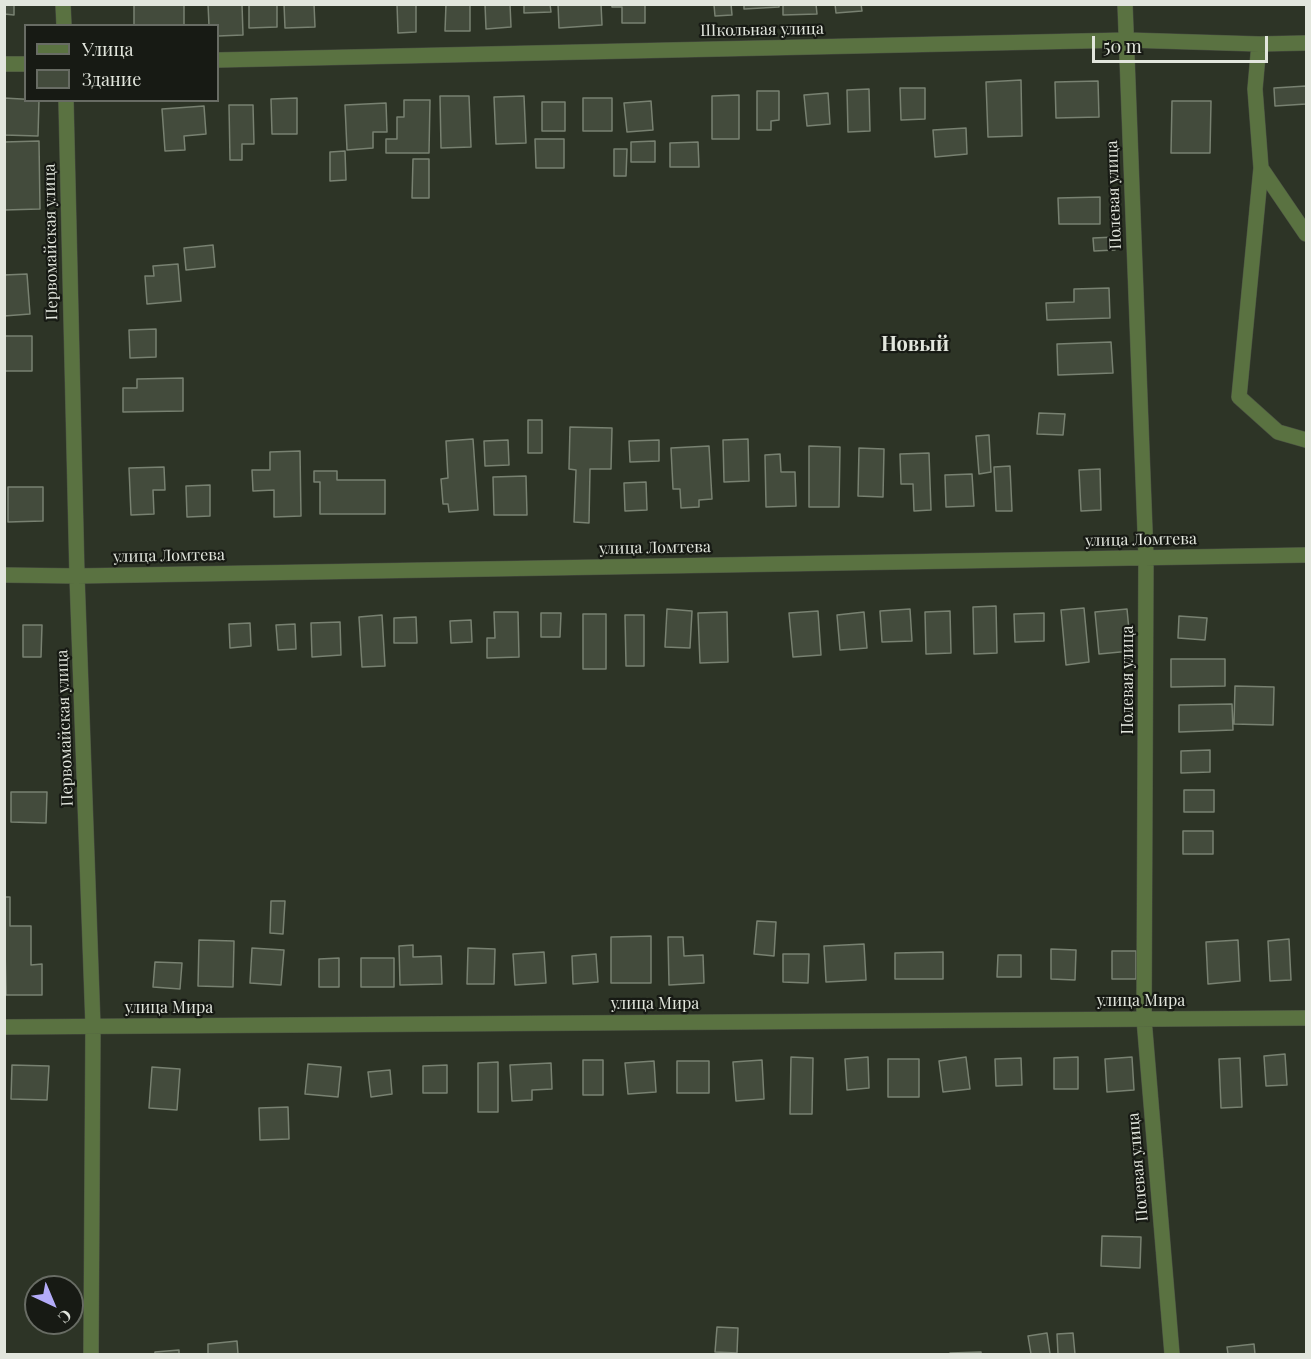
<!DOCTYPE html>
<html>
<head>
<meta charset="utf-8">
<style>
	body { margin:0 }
	#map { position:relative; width:1311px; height:1359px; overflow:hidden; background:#2d3426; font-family:"Playfair Display",serif }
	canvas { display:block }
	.frame { position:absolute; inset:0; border:6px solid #e2e6dd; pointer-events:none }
	.legend { position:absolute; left:24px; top:24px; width:195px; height:78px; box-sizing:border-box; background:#171a14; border:2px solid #686c64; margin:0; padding:8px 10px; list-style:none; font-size:18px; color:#e2e6dd }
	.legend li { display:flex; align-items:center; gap:12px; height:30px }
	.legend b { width:30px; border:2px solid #686c64 }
	.north { position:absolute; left:24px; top:1275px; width:60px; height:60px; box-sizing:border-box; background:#171a14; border:2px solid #686c64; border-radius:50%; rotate:136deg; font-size:16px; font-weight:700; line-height:24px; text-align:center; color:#e2e6dd }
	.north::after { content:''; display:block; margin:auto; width:21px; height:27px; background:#b4acf9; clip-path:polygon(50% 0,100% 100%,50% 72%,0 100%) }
	.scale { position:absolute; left:1092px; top:36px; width:176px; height:27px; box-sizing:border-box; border:3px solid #e2e6dd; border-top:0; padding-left:8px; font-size:18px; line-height:21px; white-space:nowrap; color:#e2e6dd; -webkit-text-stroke:4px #171a14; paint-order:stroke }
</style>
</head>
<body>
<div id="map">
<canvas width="1311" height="1359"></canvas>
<div class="frame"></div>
<ul class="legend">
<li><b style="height:8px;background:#5a7241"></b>Улица</li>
<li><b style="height:16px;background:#434b3c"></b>Здание</li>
</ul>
<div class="north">С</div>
<div class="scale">50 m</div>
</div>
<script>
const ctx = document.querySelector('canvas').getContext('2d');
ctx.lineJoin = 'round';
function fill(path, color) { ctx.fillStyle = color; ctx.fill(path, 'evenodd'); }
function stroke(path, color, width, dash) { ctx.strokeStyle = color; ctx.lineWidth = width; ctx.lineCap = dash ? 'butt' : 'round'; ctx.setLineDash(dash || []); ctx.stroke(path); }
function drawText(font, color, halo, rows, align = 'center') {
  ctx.font = font + ' "Playfair Display",serif'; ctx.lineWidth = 4.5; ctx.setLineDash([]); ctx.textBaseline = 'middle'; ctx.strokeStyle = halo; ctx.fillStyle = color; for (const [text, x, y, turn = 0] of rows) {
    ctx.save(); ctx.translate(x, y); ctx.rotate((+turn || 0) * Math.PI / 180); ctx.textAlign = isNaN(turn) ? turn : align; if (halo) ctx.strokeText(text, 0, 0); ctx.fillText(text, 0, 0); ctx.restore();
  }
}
const building = new Path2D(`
	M 4,4 L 14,4 L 14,15 L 4,14 Z
	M 134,4 L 184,4 L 184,26 L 134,26 Z
	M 208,4 L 242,4 L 243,35 L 218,36 L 218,26 L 209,26 Z
	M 249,4 L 277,4 L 277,27 L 249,28 Z
	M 284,4 L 314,4 L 315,27 L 285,28 Z
	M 397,4 L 416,4 L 416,32 L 398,33 Z
	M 446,4 L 470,4 L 470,31 L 445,31 Z
	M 485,4 L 510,4 L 511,27 L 486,29 Z
	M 524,4 L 550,4 L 551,12 L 524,13 Z
	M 558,4 L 601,4 L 602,25 L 559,28 Z
	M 612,4 L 645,4 L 645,23 L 622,23 L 622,7 L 612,7 Z
	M 707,4 L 731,4 L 732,15 L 715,16 L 714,5 Z
	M 744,4 L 779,4 L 779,7 L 744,9 Z
	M 783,4 L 816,4 L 817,14 L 783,15 Z
	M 835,4 L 861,4 L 862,11 L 836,13 Z
	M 1021,80 L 1022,136 L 988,137 L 986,82 Z
	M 1098,81 L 1099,117 L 1056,118 L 1055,82 Z
	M 1306,86 L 1306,104 L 1275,106 L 1274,88 Z
	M 900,88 L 925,88 L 925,119 L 901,120 Z
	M 869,89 L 870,131 L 848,132 L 847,90 Z
	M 757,91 L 779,91 L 779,120 L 771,121 L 771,130 L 757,130 Z
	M 828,93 L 830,124 L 807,126 L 804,95 Z
	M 739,95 L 739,139 L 712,139 L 712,96 Z
	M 440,96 L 469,96 L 471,147 L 441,148 Z
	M 524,96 L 526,143 L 496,144 L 494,97 Z
	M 4,98 L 39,100 L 38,136 L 4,135 Z
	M 297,98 L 297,134 L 272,134 L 271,99 Z
	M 583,98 L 612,98 L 612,131 L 583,131 Z
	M 404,100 L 430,100 L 429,153 L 386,153 L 386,139 L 397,139 L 397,117 L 404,117 Z
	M 651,101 L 653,130 L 627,132 L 624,103 Z
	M 1172,101 L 1211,101 L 1210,153 L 1171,153 Z
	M 542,102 L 565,102 L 565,131 L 542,131 Z
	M 386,103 L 387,132 L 373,132 L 373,148 L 347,150 L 345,105 Z
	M 229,105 L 253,105 L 254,144 L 242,144 L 242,160 L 230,160 Z
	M 204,106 L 206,134 L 184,136 L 185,150 L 165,151 L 162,109 Z
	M 966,128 L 967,154 L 935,157 L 933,130 Z
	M 535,139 L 564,139 L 564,168 L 536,168 Z
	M 39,141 L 40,209 L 4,210 L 4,142 Z
	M 655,141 L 655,162 L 631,162 L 631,142 Z
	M 698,142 L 699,167 L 670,167 L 670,143 Z
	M 614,149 L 627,149 L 626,176 L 614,176 Z
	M 345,151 L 346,180 L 330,181 L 330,152 Z
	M 413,159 L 429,159 L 429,198 L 412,198 Z
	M 1100,197 L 1100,224 L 1059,224 L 1058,198 Z
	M 1115,237 L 1115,250 L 1094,251 L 1093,238 Z
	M 213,245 L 215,267 L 186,270 L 184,248 Z
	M 178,264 L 181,301 L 147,304 L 145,276 L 154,276 L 153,266 Z
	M 27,274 L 30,314 L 4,316 L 4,275 Z
	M 1109,288 L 1110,318 L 1047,320 L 1046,303 L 1074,302 L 1074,289 Z
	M 156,329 L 156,357 L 130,358 L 129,330 Z
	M 4,336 L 32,336 L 32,371 L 4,371 Z
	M 1111,342 L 1113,373 L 1058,375 L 1057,344 Z
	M 183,378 L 183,411 L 123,412 L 123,388 L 137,388 L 137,379 Z
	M 1039,413 L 1065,414 L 1063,435 L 1037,434 Z
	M 528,420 L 542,420 L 542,453 L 528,453 Z
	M 570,427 L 612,428 L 611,469 L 590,469 L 589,523 L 574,522 L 576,470 L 569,469 Z
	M 989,435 L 991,472 L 979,474 L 976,436 Z
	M 473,439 L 478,510 L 449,512 L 448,504 L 443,504 L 441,479 L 448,478 L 446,441 Z
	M 748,439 L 749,481 L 724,482 L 723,440 Z
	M 508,440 L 509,465 L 485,466 L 484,441 Z
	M 659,440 L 659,461 L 630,462 L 629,441 Z
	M 709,446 L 712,499 L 699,500 L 699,507 L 681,508 L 680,489 L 673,489 L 671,448 Z
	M 809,446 L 840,447 L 839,507 L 809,507 Z
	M 859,448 L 884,449 L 883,497 L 858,496 Z
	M 300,451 L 301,516 L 274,517 L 274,490 L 253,491 L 252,470 L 270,470 L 270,452 Z
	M 929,453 L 931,510 L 914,511 L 913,484 L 901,484 L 900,454 Z
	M 780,454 L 781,472 L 795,472 L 796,506 L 766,507 L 765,455 Z
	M 1010,466 L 1012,511 L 996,511 L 994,467 Z
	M 164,467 L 165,490 L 153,490 L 154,514 L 131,515 L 129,468 Z
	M 1100,469 L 1101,510 L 1081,511 L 1079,470 Z
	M 314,471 L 337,471 L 337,480 L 385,480 L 385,514 L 320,514 L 320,482 L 314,482 Z
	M 972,474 L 974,506 L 946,507 L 945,475 Z
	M 526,476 L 527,515 L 494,515 L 493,477 Z
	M 646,482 L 647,510 L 625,511 L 624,483 Z
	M 210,485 L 210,516 L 187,517 L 186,486 Z
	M 8,487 L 43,487 L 43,521 L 8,522 Z
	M 996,606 L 997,653 L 974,654 L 973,607 Z
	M 1084,608 L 1089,662 L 1066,665 L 1061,610 Z
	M 667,609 L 692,611 L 690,648 L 665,647 Z
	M 910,609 L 912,641 L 882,642 L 880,611 Z
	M 1127,609 L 1131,651 L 1099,654 L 1095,612 Z
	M 818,611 L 821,655 L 793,657 L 789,613 Z
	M 950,611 L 951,653 L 926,654 L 925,612 Z
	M 494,612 L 518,612 L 519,657 L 487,658 L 487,638 L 495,638 Z
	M 727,612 L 728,662 L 700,663 L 698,613 Z
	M 864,612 L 867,648 L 840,650 L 837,615 Z
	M 541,613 L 561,613 L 560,637 L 541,637 Z
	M 1044,613 L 1044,641 L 1015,642 L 1014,614 Z
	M 583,614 L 606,614 L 606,669 L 583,669 Z
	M 382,615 L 385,666 L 362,667 L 359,617 Z
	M 625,615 L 644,615 L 644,666 L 626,666 Z
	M 1179,616 L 1207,618 L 1205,640 L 1178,638 Z
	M 416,617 L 417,643 L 394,643 L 394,618 Z
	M 471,620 L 472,642 L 451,643 L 450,621 Z
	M 340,622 L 341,655 L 312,657 L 311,623 Z
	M 250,623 L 251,646 L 230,648 L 229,624 Z
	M 295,624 L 296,649 L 278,650 L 276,625 Z
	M 23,625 L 42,625 L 41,657 L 23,657 Z
	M 1171,659 L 1225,659 L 1225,686 L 1171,687 Z
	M 1235,686 L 1274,687 L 1273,725 L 1234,724 Z
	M 1232,704 L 1233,730 L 1179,732 L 1179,705 Z
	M 1210,750 L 1210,772 L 1181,773 L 1181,751 Z
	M 1184,790 L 1214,790 L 1214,812 L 1184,812 Z
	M 11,792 L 47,792 L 46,823 L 11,822 Z
	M 1183,831 L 1213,831 L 1213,854 L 1183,854 Z
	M 4,897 L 10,897 L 10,926 L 31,926 L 31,965 L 42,964 L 42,995 L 6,995 Z
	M 271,901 L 285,901 L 283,934 L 270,933 Z
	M 757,921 L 776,922 L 774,956 L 754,954 Z
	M 651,936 L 651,983 L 611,983 L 611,937 Z
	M 668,937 L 683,937 L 684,956 L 703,955 L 704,983 L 669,985 Z
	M 1289,939 L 1291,980 L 1270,981 L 1268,941 Z
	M 199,940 L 234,941 L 233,987 L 198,986 Z
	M 1238,940 L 1240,981 L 1208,984 L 1206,942 Z
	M 864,944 L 866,980 L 826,982 L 824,946 Z
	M 413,945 L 413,957 L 441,956 L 442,984 L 400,985 L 399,946 Z
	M 252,948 L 284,950 L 281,985 L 250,983 Z
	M 468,948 L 495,949 L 494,984 L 467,984 Z
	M 1051,949 L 1076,950 L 1075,980 L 1051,979 Z
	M 1112,951 L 1136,951 L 1136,979 L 1112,979 Z
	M 544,952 L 546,983 L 515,985 L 513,954 Z
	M 943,952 L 943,979 L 895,979 L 895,953 Z
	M 596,954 L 598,982 L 573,984 L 572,956 Z
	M 783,954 L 809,954 L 808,983 L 783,982 Z
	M 998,955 L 1021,955 L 1021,977 L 997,977 Z
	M 339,958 L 339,987 L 319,987 L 319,959 Z
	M 361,958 L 394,958 L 394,987 L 361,987 Z
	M 155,962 L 182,963 L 180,989 L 153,987 Z
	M 1285,1054 L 1287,1085 L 1266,1086 L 1264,1056 Z
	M 791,1057 L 813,1058 L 812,1114 L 790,1114 Z
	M 868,1057 L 869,1088 L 847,1090 L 845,1059 Z
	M 966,1057 L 970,1089 L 943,1092 L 939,1061 Z
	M 1078,1057 L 1078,1089 L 1054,1089 L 1054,1058 Z
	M 1132,1057 L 1134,1090 L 1107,1092 L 1105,1059 Z
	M 1021,1058 L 1022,1085 L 996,1086 L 995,1059 Z
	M 1240,1058 L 1242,1107 L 1221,1108 L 1219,1059 Z
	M 888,1059 L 919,1059 L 919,1097 L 888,1097 Z
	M 583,1060 L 603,1060 L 603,1095 L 583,1095 Z
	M 762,1060 L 764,1099 L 736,1101 L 733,1062 Z
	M 654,1061 L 656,1092 L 628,1094 L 625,1063 Z
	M 677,1061 L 709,1061 L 709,1093 L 677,1093 Z
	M 498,1062 L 498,1112 L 478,1112 L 478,1063 Z
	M 551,1063 L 552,1089 L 532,1090 L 532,1100 L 512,1101 L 510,1065 Z
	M 308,1064 L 341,1067 L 338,1097 L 305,1094 Z
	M 12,1065 L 49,1066 L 47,1100 L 11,1099 Z
	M 447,1065 L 447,1093 L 423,1093 L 423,1066 Z
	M 152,1067 L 180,1069 L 177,1110 L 149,1108 Z
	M 390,1070 L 392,1094 L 371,1097 L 368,1072 Z
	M 288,1107 L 289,1139 L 260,1140 L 259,1108 Z
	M 1102,1236 L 1141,1237 L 1140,1268 L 1101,1266 Z
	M 717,1327 L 738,1328 L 737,1353 L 715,1352 Z
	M 1047,1333 L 1050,1354 L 1031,1354 L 1028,1336 Z
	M 1073,1333 L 1075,1354 L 1058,1354 L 1057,1334 Z
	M 237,1341 L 238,1354 L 208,1354 L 208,1344 Z
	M 1254,1344 L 1255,1354 L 1228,1354 L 1227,1347 Z
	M 179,1350 L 179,1354 L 155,1354 L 155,1352 Z
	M 981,1352 L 981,1354 L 950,1354 L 950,1353 Z`);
fill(building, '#434b3c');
stroke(building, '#788171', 1.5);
const minor = new Path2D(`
	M 63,4 L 64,26
	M 1125,4 L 1146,557 L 1144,1019 L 1172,1354
	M 1259,44 L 1255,89 L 1261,168 L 1239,397 L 1278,432 L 1306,440
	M 218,60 L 1127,40 L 1259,44 L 1306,43
	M 4,64 L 26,64
	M 66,100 L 77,576 L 93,1026 L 91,1354
	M 1261,168 L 1306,234
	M 4,575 L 77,576 L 1306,555
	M 4,1027 L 1306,1018`);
stroke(minor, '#4a5043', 16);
stroke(minor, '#5a7241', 15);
drawText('16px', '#e2e6dd', '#171a14', [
	["Школьная улица",762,30,-1],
	["Полевая улица",1114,195,-92],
	["Первомайская улица",51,242,-91],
	["улица Ломтева",1141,540,-1],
	["улица Ломтева",655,548,-1],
	["улица Ломтева",169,556,-1],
	["Полевая улица",1128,680,-90],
	["Первомайская улица",65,728,-92],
	["улица Мира",1141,1001],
	["улица Мира",655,1004],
	["улица Мира",169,1008],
	["Полевая улица",1138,1167,-95]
]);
drawText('bold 20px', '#e2e6dd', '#171a14', [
	["Новый",915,345]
]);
</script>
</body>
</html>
